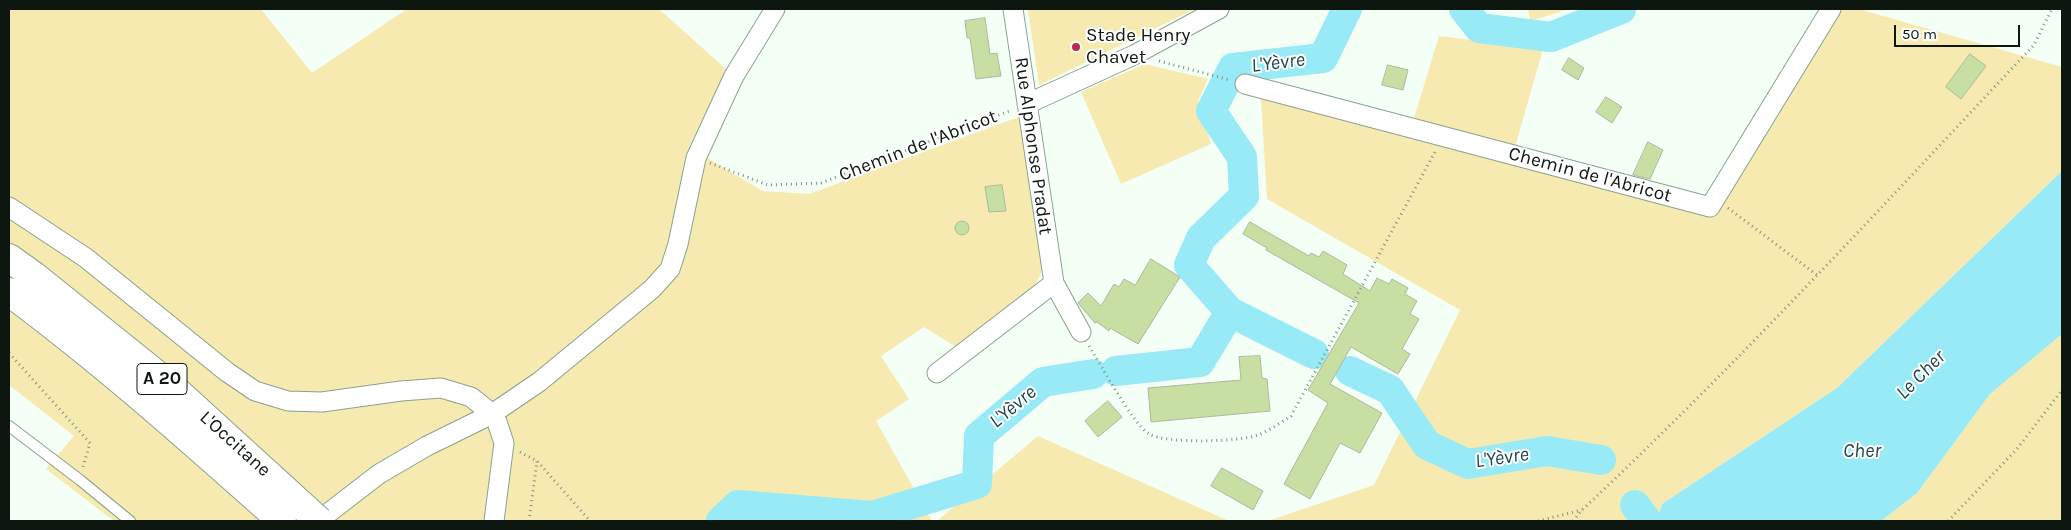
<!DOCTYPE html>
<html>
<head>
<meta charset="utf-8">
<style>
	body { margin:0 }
	#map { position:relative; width:2071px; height:530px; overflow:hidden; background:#f4fff6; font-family:Karla,sans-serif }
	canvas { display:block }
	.frame { position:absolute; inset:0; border:10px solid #0d1710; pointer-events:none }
	.scale { position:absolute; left:1894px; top:25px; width:126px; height:22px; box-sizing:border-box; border:2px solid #0d1710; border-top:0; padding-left:6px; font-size:15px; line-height:18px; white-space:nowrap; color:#0d1710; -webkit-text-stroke:4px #fff; paint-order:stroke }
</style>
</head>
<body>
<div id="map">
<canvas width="2071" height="530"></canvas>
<div class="frame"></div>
<div class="scale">50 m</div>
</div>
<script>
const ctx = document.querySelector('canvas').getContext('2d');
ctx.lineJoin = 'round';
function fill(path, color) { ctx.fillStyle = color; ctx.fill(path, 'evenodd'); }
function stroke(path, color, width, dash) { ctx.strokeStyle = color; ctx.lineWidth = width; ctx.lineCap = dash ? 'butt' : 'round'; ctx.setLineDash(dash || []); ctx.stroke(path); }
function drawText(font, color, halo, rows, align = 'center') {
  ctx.font = font + ' Karla,sans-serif'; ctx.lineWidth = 4; ctx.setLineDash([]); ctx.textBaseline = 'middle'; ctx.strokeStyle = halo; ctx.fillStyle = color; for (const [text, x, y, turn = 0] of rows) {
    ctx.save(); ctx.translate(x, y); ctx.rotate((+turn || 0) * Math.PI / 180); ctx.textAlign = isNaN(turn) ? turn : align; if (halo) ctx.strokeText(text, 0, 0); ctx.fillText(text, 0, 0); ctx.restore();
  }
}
fill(new Path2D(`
	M 9,9 L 261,9 L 312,73 L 407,9 L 659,9 L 727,70 L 689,147 L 763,191 L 809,194 L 1024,115 L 1043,269 L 1027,302 L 961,350 L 924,327 L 881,356 L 909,399 L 876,421 L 932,521 L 114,521 L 46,469 L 74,436 L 9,385 Z
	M 1028,9 L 1195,9 L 1039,85 Z
	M 1528,9 L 1570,9 L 1530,21 Z
	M 1823,9 L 1859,9 L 2062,67 L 2062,171 L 1837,388 L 1662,504 L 1657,521 L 1268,521 L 1374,485 L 1460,310 L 1267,199 L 1260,83 L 1708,205 Z
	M 1439,36 L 1543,49 L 1515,147 L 1414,118 Z
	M 1145,64 L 1208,79 L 1198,101 L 1211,144 L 1121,184 L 1081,92 Z
	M 2062,334 L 2062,521 L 1881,521 L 1917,493 L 1990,394 Z
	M 1038,436 L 1229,521 L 937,521 Z`), '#f6eab1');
fill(new Path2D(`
	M 2062,171 L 2062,334 L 1990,394 L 1917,493 L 1881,521 L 1657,521 L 1662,504 L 1837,388 Z`), '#97eaf6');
stroke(new Path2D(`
	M 1464,9 L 1479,28 L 1551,37 L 1621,9
	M 1314,354 L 1230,312 L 1189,265 L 1201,238 L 1244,196 L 1242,157 L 1211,111 L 1233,68 L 1323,58 L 1347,9
	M 1116,371 L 1200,362 L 1230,312
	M 1350,371 L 1390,390 L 1427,445 L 1468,464 L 1547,451 L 1601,460
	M 1635,505 L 1647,521
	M 721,521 L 738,505 L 872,516 L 977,484 L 979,436 L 1043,382 L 1093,374`), '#97eaf6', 30);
const building = new Path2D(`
	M 985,18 L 990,54 L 997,53 L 1001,76 L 976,79 L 970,38 L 967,38 L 965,21 Z
	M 1970,54 L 1986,66 L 1961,99 L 1946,87 Z
	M 1569,58 L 1584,68 L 1578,80 L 1562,70 Z
	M 1388,65 L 1408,70 L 1403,90 L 1382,85 Z
	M 1606,97 L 1622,107 L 1612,123 L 1596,112 Z
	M 1648,142 L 1663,150 L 1650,179 L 1633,175 Z
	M 1002,185 L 1006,211 L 989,212 L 985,187 Z
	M955 228a7 7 0 1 1 14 0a7 7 0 1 1-14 0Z
	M 1250,222 L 1309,256 L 1311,253 L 1319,257 L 1323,251 L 1347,265 L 1343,274 L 1370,291 L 1377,278 L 1389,284 L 1392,279 L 1408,288 L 1405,294 L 1417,301 L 1410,314 L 1419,319 L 1402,349 L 1410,354 L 1398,374 L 1351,347 L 1330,384 L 1382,413 L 1360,453 L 1340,443 L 1310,499 L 1284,484 L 1328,403 L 1308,390 L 1359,303 L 1266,250 L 1267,248 L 1243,234 Z
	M 1151,259 L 1180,277 L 1138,344 L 1110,328 L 1109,331 L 1097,322 L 1095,323 L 1078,303 L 1088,293 L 1101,306 L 1114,284 L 1119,287 L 1124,279 L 1135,285 Z
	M 1260,356 L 1262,378 L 1267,379 L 1270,411 L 1151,422 L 1148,388 L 1241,380 L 1239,357 Z
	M 1108,401 L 1122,417 L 1098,437 L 1085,421 Z
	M 1222,468 L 1263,491 L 1253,510 L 1211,486 Z`);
fill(building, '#c8dfa4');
stroke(building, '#adb99c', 1);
const lane = new Path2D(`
	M 9,426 L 80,480 L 130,521`);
const street = new Path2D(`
	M 1013,9 L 1054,283 L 1081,332
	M 1245,84 L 1710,207 L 1831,9
	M 1027,104 L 1134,55 L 1219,9
	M 9,207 L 86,258 L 227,372 L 255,391 L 288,401 L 322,402 L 401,391 L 441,388 L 471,397 L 492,414 L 497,422 L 504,443 L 494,521
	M 937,373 L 1054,283
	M 318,521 L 379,474 L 427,446 L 492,414 L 539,382 L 652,289 L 670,269 L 678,244 L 696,158 L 734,76 L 775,9`);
const highway = new Path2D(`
	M 9,258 L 34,276 L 172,387 L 307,510
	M 9,292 C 105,363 193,442 282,521`);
stroke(lane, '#88a38e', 12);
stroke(street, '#88a38e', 21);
stroke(highway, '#88a38e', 30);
stroke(new Path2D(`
	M 1159,61 L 1230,80
	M 710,163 L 768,185 L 821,183 L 1012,110
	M 1728,208 L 1817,275
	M 1089,346 C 1101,365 1133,424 1149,434 C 1166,444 1239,442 1258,435 C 1269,431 1281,422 1291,416 L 1435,152
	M 9,353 L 90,443 L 83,467
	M 520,452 L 537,461 L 590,521
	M 529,521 L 537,461
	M 1538,521 L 1582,510
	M 1573,521 L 1582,510 C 1740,362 1886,202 2034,45 L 2052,9
	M 1948,521 L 2017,449 L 2062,390`), '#848f87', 3, [1, 4]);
stroke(lane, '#fff', 10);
stroke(street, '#fff', 19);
stroke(highway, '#fff', 28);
const highwayBridge = new Path2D(`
	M 307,510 L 319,521`);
stroke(highwayBridge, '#88a38e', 30, []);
stroke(highwayBridge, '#fff', 28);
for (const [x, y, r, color] of [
	[1076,47,5,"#bb2a49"]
]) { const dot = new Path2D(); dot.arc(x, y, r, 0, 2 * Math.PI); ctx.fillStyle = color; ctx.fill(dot); stroke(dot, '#fff', 2); }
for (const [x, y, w] of [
	[162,379,50]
]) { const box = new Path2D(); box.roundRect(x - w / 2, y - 15.5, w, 31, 4); ctx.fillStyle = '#fff'; ctx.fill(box); stroke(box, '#0d1710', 1); }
drawText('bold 18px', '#0d1710', null, [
	["A 20",162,379]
]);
drawText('19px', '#0d1710', '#fff', [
	["Stade Henry",1086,36],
	["Chavet",1086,58]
], 'left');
drawText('19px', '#0d1710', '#fff', [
	["Chemin de l'Abricot",918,146,-21],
	["Rue Alphonse Pradat",1033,146,82],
	["Chemin de l'Abricot",1590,175,15],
	["L'Occitane",235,444,42]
]);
drawText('italic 20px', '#1f454b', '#fff', [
	["L'Yèvre",1278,63,-7],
	["Le Cher",1921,375,-45],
	["L'Yèvre",1013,407,-40],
	["Cher",1862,451],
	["L'Yèvre",1502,458,-8]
]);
</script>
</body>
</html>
